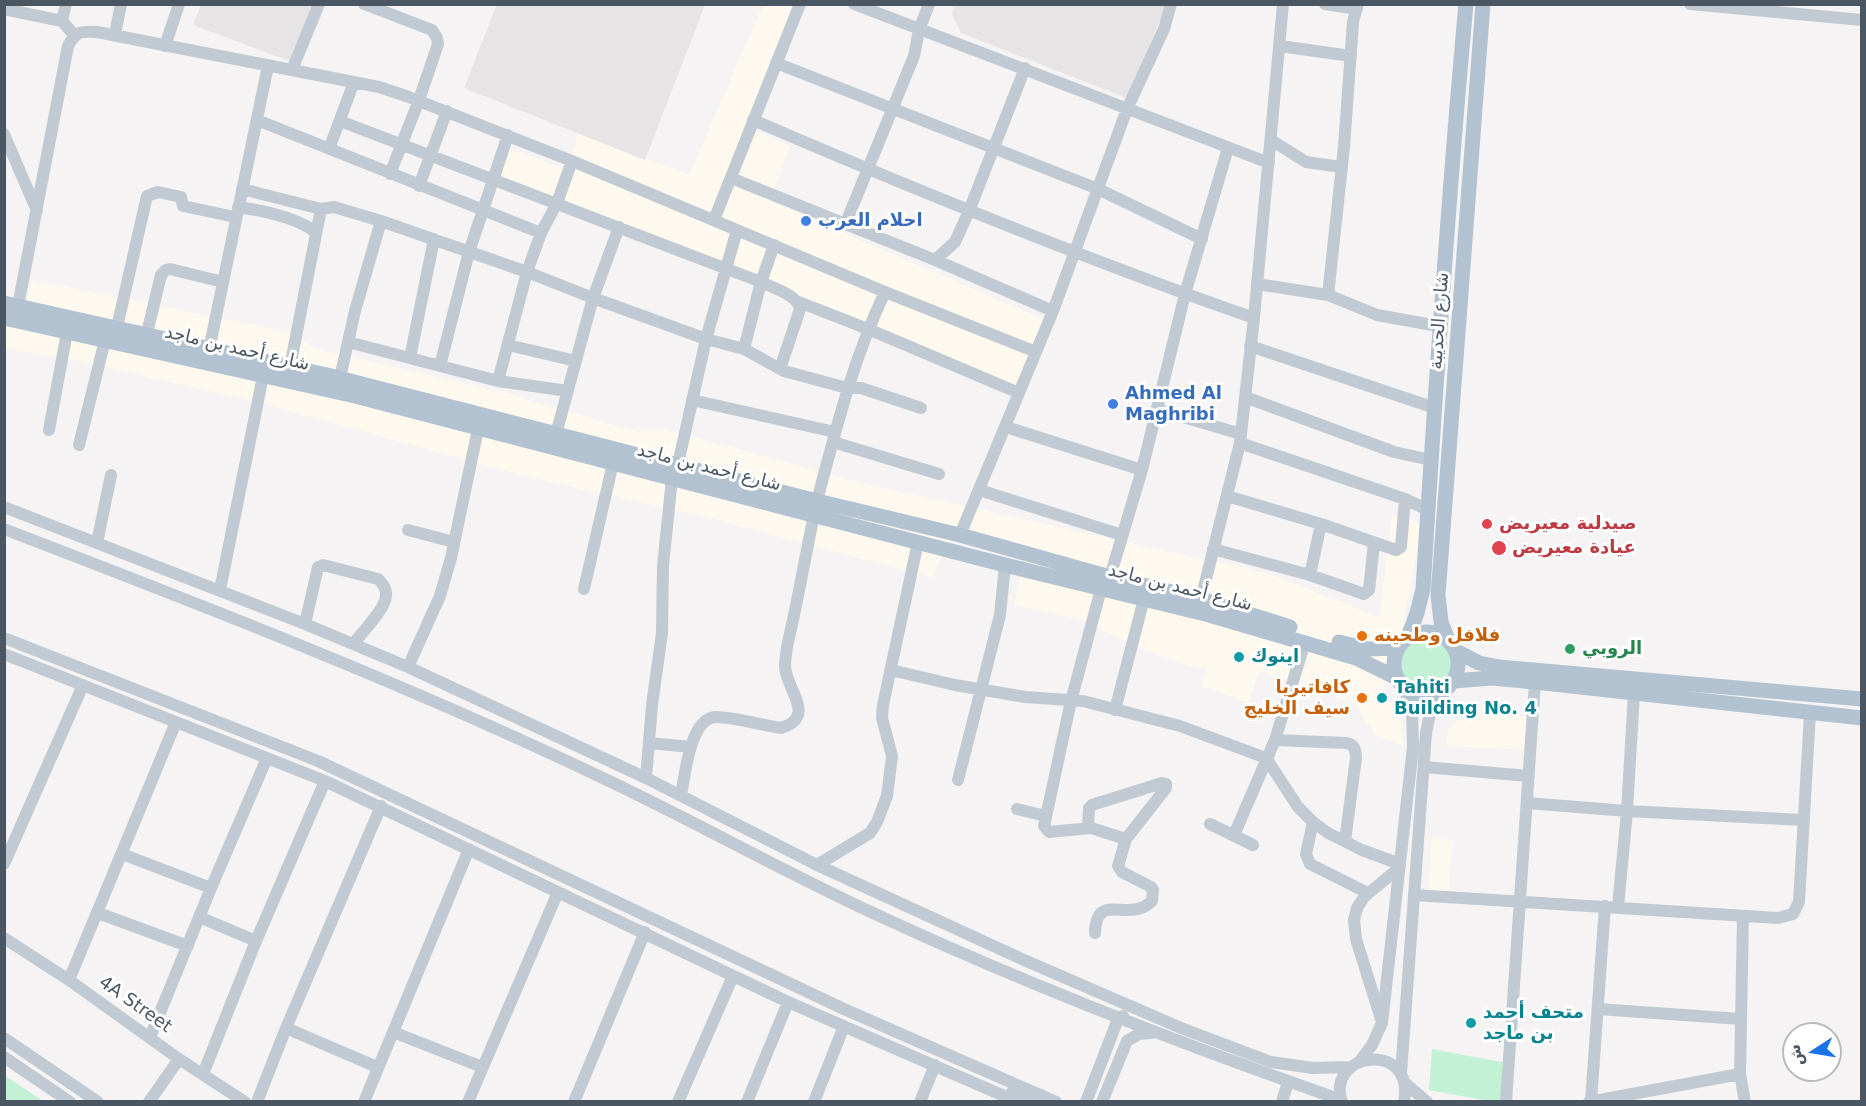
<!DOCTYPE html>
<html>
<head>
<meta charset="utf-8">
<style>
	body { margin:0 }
	#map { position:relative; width:1866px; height:1106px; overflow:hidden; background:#f5f3f3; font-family:"DejaVu Sans",Cairo,sans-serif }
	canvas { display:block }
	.frame { position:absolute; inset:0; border:6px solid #4a5661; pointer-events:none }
	.north { position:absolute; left:1782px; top:1022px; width:60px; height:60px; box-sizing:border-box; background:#fff; border:2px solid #b7bbc0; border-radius:50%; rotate:258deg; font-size:16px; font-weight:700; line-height:24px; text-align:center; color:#4a5661 }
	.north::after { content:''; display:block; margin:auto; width:21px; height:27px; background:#1a73e8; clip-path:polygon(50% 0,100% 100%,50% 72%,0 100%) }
</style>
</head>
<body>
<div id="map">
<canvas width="1866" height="1106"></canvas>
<div class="frame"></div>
<div class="north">ش</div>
</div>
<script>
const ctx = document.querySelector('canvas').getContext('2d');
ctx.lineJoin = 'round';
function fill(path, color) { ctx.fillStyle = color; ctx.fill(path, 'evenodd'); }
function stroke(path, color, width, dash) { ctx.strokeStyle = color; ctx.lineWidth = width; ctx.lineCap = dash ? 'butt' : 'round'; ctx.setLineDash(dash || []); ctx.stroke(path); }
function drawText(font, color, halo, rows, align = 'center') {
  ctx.font = font + ' "DejaVu Sans",Cairo,sans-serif'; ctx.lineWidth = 6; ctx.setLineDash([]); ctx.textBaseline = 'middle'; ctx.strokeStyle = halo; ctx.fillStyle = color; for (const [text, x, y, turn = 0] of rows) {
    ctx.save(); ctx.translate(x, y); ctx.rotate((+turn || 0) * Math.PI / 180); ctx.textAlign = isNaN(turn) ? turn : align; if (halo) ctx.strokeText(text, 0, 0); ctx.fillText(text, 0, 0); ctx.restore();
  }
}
fill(new Path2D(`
	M 763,5 L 793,5 L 744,126 L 790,146 L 770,201 L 1049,322 L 1016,396 L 498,180 L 510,149 L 568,170 L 578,133 L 689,175 Z
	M 32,280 L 293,333 L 313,348 L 502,392 L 638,432 L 664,429 L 862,483 L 1270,574 L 1379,617 L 1392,516 L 1422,523 L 1401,636 L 1383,691 L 1401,722 L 1404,746 L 1375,735 L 1355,704 L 1259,671 L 1249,703 L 1201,686 L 1206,669 L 1176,662 L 1142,649 L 1079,619 L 1014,605 L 1026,554 L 952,538 L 938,564 L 934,578 L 702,516 L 516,474 L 261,403 L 79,361 L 5,348 L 4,326 L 20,329 Z
	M 1470,715 L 1530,716 L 1524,750 L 1447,746 L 1448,729 L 1459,719 Z
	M 1432,837 L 1453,840 L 1448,892 L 1428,891 Z`), '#fdf9ef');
fill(new Path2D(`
	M 497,4 L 705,5 L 645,160 L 464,88 Z
	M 955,4 L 1166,5 L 1129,99 L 961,33 L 952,14 Z
	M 201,5 L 313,5 L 292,62 L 193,25 Z`), '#e6e4e5');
fill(new Path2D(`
	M1401 664a25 25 0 1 1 50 0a25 25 0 1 1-50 0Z
	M 1432,1049 L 1506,1063 L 1501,1101 L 1489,1101 L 1429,1090 Z
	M 4,1075 L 43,1101 L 5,1101 Z`), '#c3f1d5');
stroke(new Path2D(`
	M 364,4 L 432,30 L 437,38 L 438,44 L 419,100 L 390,174
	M 854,4 L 1269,163
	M 1325,4 L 1357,9
	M 1690,4 L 1862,20
	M 4,9 L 62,21 L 75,36
	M 62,21 L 66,4
	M 115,34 L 121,4
	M 165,46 L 179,4
	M 1280,46 L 1351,56
	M 776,63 L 1098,189 L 1202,239
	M 292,70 L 319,4
	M 257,120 L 541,233
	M 753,120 C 918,191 1084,259 1254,318
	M 340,121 L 761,282 C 773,288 798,295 800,309 L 780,369
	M 4,134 L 37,211
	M 1271,140 L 1306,162 L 1341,167
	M 329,149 L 354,82
	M 731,178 L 935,260 L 1053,311
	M 419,186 L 447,111
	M 242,189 L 321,209 L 334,207 L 381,221 L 527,272 L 593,298 L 706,339 L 744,349 L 784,371 L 847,388 L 861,388 L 921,408
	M 238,207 C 260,210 300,218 316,233
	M 714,220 L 800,4
	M 845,225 L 914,56 L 919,30 L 929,4
	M 935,260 L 955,242 L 969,211 L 1025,68
	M 1257,284 L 1328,295 L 1377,315 L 1438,326
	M 1328,295 L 1344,147 L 1353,22 L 1358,4
	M 799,302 L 868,329 L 1019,393
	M 18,306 L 68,46 C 76,31 81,31 97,32 L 379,87 L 406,96 L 572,161 L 885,292 L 1036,352
	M 117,327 L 147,196 L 158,192 L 181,197 L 183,206 L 235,217
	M 147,333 L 161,275 L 166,270 L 170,269 L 223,282
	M 348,342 L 498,381 L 568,391
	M 508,345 L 576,361
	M 1250,346 L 1435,408
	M 744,349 L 761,282 L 774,245
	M 209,350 L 268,66
	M 410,358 L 434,239
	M 440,366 L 469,252 L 508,135
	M 290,367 L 321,209
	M 340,378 L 355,311 L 381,221
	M 498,381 L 527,272 L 541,233 L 557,203 L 572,161
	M 1245,397 L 1394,452 L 1431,460
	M 692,400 L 835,432
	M 1156,409 L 1241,434
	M 1006,427 L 1142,470
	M 49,430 L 67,332
	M 556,434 L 593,298 L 619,227
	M 833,442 L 939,474
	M 1240,443 L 1405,499 L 1428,510
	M 79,445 L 105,340
	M 678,464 L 706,339 L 737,230
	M 979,490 L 1122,535
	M 1227,496 L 1321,524 L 1396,550 L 1401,547 L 1405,499
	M 817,501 C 836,429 853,359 885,292
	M 4,507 L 305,624 L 408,667 L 646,778 L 817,865 L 1024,960 L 1181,1028 L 1271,1062 L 1313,1068 L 1350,1067
	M 4,529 C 207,607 411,686 607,780 C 700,824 791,876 886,919 C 1031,986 1179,1043 1330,1096 L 1337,1102
	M 408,530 L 454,542
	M 960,535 L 1053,311 L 1127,109 L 1164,29 L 1171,4
	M 97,543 L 111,475
	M 1213,549 L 1310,575 L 1364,594 L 1369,590 L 1374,543
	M 1310,575 L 1321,524
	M 1110,577 L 1142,470 L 1185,294 L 1228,148
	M 584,589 L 613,463
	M 1101,589 L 1071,701 L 1044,826 L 1049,832 L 1091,828 L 1126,839
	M 220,590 L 263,376
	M 1201,599 L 1240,443 L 1254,318 L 1283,4
	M 305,624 L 318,567 L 323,565 L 378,579 C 382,583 387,590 386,596 C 386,608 361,634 353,644
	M 4,638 L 318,761 L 844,1009 L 1056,1102
	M 4,654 L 325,781 L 788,1002 L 1018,1102
	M 408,667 L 440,596 L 451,558 L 478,429
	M 891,670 L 955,685 L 1025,697 L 1083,701 L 1180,726 L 1266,758 L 1298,807 L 1313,822 L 1328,833 L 1362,850 L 1400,864
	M 1115,710 L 1144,599
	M 1275,740 L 1346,743 C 1355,744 1356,751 1356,758 L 1345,841
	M 649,743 L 691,747
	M 1424,767 L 1529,776
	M 646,778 L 652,705 L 662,633 L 663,565 L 672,479
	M 958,780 L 1000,615 L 1005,565
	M 681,795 C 685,775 690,719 715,717 C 730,716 765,726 781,728 C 818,717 785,688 785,666 C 785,649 791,631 794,615 C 801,582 807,548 814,515
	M 1527,803 L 1627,811 L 1803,820
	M 1017,809 L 1046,816
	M 1313,822 L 1306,854 L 1310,864 L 1368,893
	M 1210,824 L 1253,845
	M 1088,828 L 1089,808 L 1092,805 L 1162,783 L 1166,784 L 1166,788 L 1126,839 L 1118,866 L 1122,872 L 1151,887 L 1153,890 L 1152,901 C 1129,924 1096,890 1095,933
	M 1234,835 L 1275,740 L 1305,642
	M 122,854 L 211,888
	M 4,864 L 83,685
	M 817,865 L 870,833 L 877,822 L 887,796 L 892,756 L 882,718 L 883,705 L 918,542
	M 1414,895 L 1778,918 L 1793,914 L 1799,902 L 1810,713
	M 1618,907 L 1627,811 L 1634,693
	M 98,913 L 188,946
	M 1743,916 L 1740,1074 L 1745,1102
	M 199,917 L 256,941
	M 4,938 L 69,980 L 179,1059 L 245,1102
	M 69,980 L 176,722
	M 1598,1009 L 1741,1019
	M 1381,1019 L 1356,939 L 1354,920 L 1357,908 L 1364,897 L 1399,868
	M 286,1028 L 377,1067
	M 393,1032 L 482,1067
	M 150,1037 L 211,888 L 267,758
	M 4,1038 L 98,1102
	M 4,1057 L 70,1102
	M 1360,1061 L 1372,1045 L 1382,1023 L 1413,747 L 1412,711 L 1404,688
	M 1401,1073 L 1426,733 L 1430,713 L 1439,694
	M 203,1074 L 256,941 L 325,781
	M 1405,1083 L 1427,1102
	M 1012,1092 L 1032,1101 L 1037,1100 L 1041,1095
	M 1591,1101 L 1605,906
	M 149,1102 L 179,1059
	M 257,1102 L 286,1028 L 381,806
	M 364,1102 L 469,849
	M 468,1102 L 558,892
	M 574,1102 L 645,932
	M 678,1102 L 733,976
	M 747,1102 L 788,1002
	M 814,1102 L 844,1026
	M 920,1102 L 935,1065
	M 1086,1102 L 1118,1019 L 1123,1016
	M 1102,1102 L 1127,1041 L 1139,1034 L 1151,1033
	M 1282,1102 L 1288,1082
	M 1342,1102 C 1325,1051 1416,1040 1404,1102
	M 1506,1102 L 1535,682
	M 1589,1102 L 1740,1074`), '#c1cad2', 12);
stroke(new Path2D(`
	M 4,303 L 327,375 L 817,501 L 960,535 L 1110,577 L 1201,599 L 1290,627
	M 4,318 L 355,396 L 1005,565 L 1209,615 L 1356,658 L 1397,678
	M1394 664a32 32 0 1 1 64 0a32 32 0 1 1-64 0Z
	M 1408,637 L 1417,613 L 1423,589 C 1435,394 1448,199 1466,4
	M 1448,640 L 1441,622 L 1438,595 L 1483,4
	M 1339,642 L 1368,649 L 1398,648
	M 1456,651 L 1479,663 L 1499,667 L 1862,699
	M 1454,681 L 1492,678 L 1535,682 L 1862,718`), '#b3c2d1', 15);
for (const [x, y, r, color] of [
	[806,221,6,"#3f7fe0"],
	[1113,404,6,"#3f7fe0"],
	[1487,524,6,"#e0444e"],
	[1499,548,8,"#e0444e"],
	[1362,636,6,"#e8710a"],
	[1570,649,6,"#2e9e5b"],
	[1239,657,6,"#0f9aa8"],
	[1362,698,6,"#e8710a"],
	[1382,698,6,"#0f9aa8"],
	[1471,1023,6,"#0f9aa8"]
]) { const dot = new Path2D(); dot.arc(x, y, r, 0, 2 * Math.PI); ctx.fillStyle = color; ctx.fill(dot); stroke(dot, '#fff', 2); }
drawText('bold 18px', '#366cbe', '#fff', [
	["احلام العرب",818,221],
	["Ahmed Al",1125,394],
	["Maghribi",1125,415]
], 'left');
drawText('18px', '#4a5661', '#fff', [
	["شارع الحديبة",1440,321,-86],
	["شارع أحمد بن ماجد",237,349,13],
	["شارع أحمد بن ماجد",709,468,14],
	["شارع أحمد بن ماجد",1180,588,14],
	["4A Street",135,1005,35]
]);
drawText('bold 18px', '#be3a42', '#fff', [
	["صيدلية معيريض",1499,524],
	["عيادة معيريض",1512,548]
], 'left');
drawText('bold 18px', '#c56008', '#fff', [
	["فلافل وطحينه",1374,636],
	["كافاتيريا",1350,688,"right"],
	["سيف الخليج",1350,709,"right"]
], 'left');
drawText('bold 18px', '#27864d', '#fff', [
	["الروبي",1582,649]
], 'left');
drawText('bold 18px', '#0d838f', '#fff', [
	["اينوك",1251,657],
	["Tahiti",1394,688],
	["Building No. 4",1394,709],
	["متحف أحمد",1483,1013],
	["بن ماجد",1483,1034]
], 'left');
</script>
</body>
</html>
